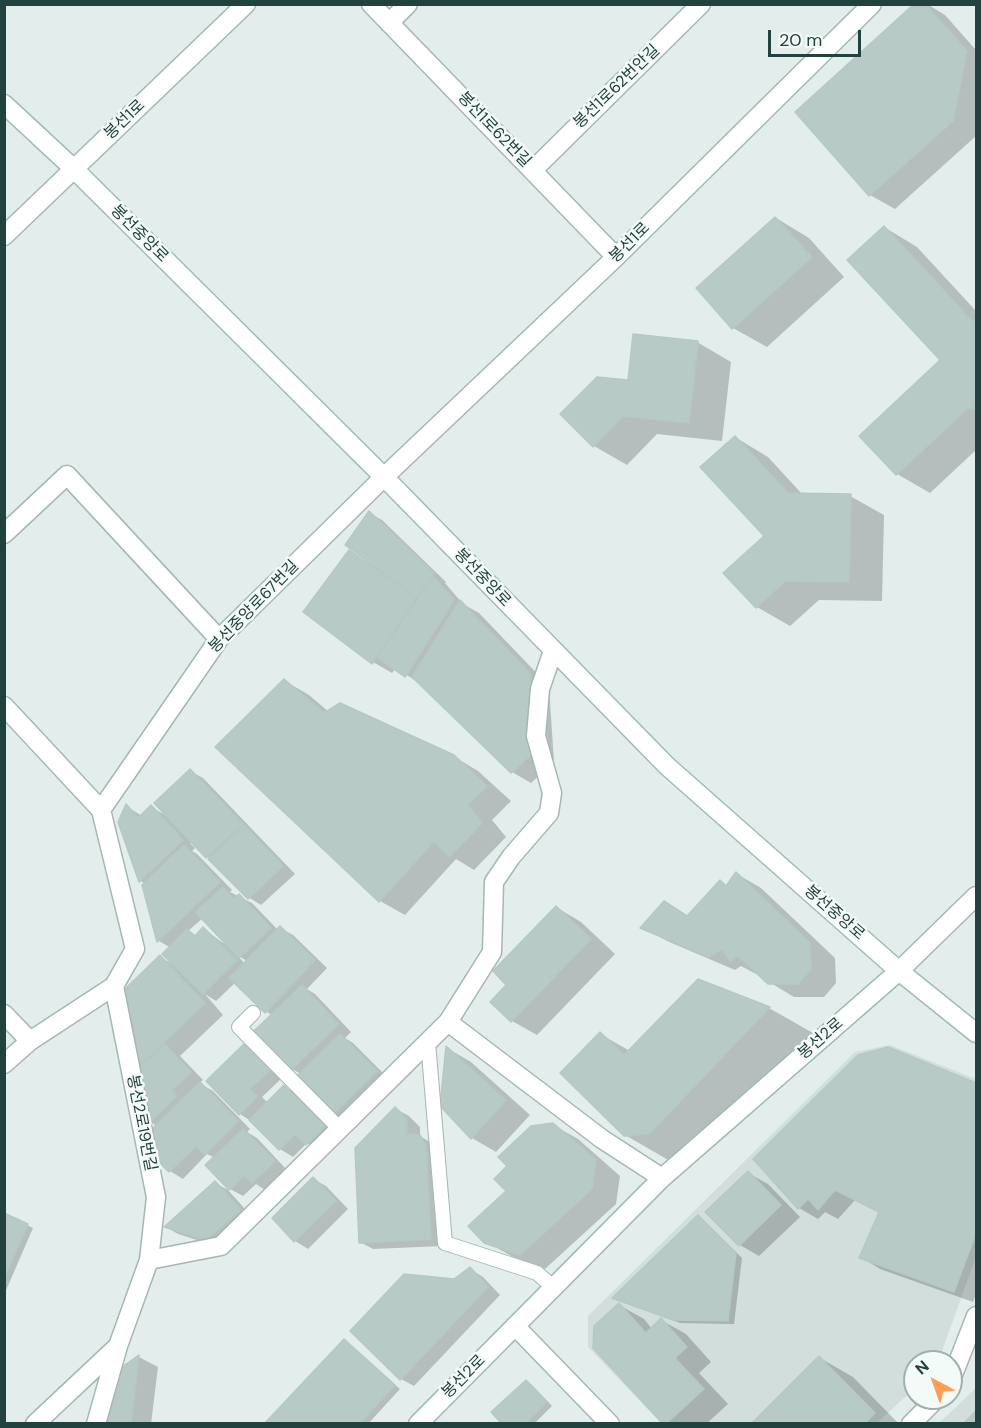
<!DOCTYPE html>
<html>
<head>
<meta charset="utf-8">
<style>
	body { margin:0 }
	#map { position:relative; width:981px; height:1428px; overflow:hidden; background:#e3eeec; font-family:"DM Sans",sans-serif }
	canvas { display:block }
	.frame { position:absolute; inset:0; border:6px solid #21423f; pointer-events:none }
	.north { position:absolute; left:903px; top:1350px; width:60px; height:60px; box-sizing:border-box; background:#f4faf8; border:2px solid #a0b0ae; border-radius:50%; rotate:319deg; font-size:16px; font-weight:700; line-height:24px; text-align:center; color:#21423f }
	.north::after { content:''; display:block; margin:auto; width:21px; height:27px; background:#ff9d51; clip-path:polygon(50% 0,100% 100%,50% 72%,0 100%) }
	.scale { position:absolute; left:768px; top:30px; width:93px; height:27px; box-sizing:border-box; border:3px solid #21423f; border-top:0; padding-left:8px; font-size:18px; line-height:21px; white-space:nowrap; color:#21423f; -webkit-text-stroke:4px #f4faf8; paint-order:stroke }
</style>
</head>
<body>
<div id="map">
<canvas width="981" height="1428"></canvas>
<div class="frame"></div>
<div class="north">N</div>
<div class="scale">20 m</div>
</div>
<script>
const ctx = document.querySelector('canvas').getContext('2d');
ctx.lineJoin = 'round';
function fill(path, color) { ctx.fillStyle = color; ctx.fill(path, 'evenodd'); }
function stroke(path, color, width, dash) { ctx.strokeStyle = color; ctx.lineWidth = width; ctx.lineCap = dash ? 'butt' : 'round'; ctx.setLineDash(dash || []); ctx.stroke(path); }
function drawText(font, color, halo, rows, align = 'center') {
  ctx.font = font + ' "DM Sans","Noto Sans KR",sans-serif'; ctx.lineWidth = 5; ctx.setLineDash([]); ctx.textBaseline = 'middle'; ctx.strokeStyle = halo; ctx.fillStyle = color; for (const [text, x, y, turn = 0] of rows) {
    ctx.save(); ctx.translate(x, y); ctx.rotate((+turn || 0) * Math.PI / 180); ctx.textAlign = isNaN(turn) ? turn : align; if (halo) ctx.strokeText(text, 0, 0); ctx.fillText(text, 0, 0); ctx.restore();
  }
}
fill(new Path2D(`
	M 890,1045 L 976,1079 L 976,1257 L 938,1362 L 915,1362 L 915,1388 L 877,1423 L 661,1423 L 588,1347 L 588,1316 L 855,1052 Z
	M 976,1388 L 976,1423 L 939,1423 Z`), '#d1dedb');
fill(new Path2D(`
	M 916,4 L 927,4 L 945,15 L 976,50 L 976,136 L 895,209 L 870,195 Z
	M 776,218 L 809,238 L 844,277 L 767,347 L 733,328 Z
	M 884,227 L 917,247 L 976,311 L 976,450 L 930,493 L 897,474 L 942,361 Z
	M 697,342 L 731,362 L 722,441 L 657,434 L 627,465 L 594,446 L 629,382 Z
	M 735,437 L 768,457 L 803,495 L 850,496 L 884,515 L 882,601 L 819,600 L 790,626 L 757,607 L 766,536 Z
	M 369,513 L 382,520 L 446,582 L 445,583 L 463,604 L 479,613 L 549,686 L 554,762 L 531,783 L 512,772 L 419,683 L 396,668 L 392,673 L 373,662 L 350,552 L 371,564 L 372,562 Z
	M 285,681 L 309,695 L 329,712 L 453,756 L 478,771 L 511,801 L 492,820 L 506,837 L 474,870 L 456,859 L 405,915 L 380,901 Z
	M 190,771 L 203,778 L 295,874 L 261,905 L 248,897 L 192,841 L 190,843 L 195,848 L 192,851 L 197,854 L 232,890 L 230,892 L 252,903 L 278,930 L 280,928 L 293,935 L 327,968 L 307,989 L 315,994 L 351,1032 L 345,1038 L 353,1043 L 389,1079 L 346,1122 L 333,1114 L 301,1074 L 292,1069 L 272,1015 L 265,1011 L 236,982 L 216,1001 L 205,994 L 223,1015 L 180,1056 L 203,1080 L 199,1083 L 213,1091 L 250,1129 L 247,1132 L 257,1138 L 286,1169 L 265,1190 L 256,1184 L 243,1196 L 230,1189 L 208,1165 L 215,1158 L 207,1154 L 183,1179 L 170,1171 L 160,1144 L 157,1126 L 150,1122 L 142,1067 L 139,1066 L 160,957 L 174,965 L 171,948 L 159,941 L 143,885 L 145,883 L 140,881 L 126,806 L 142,816 L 151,807 L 167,816 ZM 203,918 L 225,941 L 223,943 L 204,929 L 197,936 L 188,931 ZM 237,955 L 247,961 L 245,964 Z
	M 737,874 L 761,888 L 835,958 L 836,983 L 824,997 L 794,997 L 769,982 L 758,973 L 756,974 L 741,966 L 735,970 L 667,941 L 642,927 L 688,917 L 721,882 L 727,886 Z
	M 556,907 L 581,922 L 615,954 L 537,1035 L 512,1021 L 508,985 Z
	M 698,981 L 769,1008 L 813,1033 L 695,1159 L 670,1161 L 625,1135 L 600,1034 L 630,1051 Z
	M 246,1044 L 283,1077 L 262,1097 L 268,1103 L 284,1087 L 297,1094 L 337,1134 L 320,1151 L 307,1143 L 293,1157 L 280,1149 L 251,1121 L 240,1114 Z
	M 447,1048 L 471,1062 L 530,1115 L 496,1152 L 472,1138 Z
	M 888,1049 L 976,1084 L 976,1294 L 973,1302 L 880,1269 L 861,1257 L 880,1213 L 855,1200 L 838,1219 L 825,1212 L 818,1219 L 799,1208 L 755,1159 Z
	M 396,1109 L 409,1116 L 420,1127 L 420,1136 L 433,1144 L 443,1246 L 373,1249 L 360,1242 Z
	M 553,1125 L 578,1139 L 620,1176 L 616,1204 L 545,1269 L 511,1256 L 485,1241 L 508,1191 Z
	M 748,1173 L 768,1184 L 800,1217 L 759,1256 L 740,1245 Z
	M 313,1179 L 326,1186 L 348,1209 L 308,1249 L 295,1241 L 274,1218 Z
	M 215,1183 L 228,1190 L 253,1218 L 219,1247 L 178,1234 L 166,1227 Z
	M 4,1214 L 33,1228 L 4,1295 Z
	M 698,1217 L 704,1221 L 742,1258 L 734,1324 L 680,1323 L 614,1298 Z
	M 470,1269 L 483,1277 L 500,1295 L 414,1386 L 401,1379 L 454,1281 Z
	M 619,1305 L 644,1319 L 652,1329 L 661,1320 L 686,1334 L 711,1362 L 699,1373 L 728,1404 L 706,1424 L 665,1424 Z
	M 345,1341 L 400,1389 L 368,1424 L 266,1424 Z
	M 139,1357 L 158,1367 L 151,1424 L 103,1424 L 117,1372 Z
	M 820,1358 L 853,1377 L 899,1424 L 753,1424 Z
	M 526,1382 L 532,1385 L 552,1406 L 534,1424 L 504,1424 Z`), '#0003');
const building = new Path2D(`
	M 914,4 L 925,4 L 967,51 L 953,121 L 869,196 L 795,112 Z
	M 775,217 L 812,257 L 732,329 L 696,288 Z
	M 884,226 L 972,321 L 976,321 L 976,409 L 968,408 L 896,475 L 859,436 L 940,360 L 847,260 Z
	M 633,334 L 698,341 L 689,423 L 623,416 L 593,447 L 560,414 L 597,377 L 628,380 Z
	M 735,436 L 788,493 L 851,494 L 849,582 L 785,581 L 756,608 L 723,573 L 764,536 L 700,467 Z
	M 369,511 L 434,573 L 417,597 L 345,545 Z
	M 349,550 L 416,598 L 372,664 L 303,612 Z
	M 433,576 L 454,600 L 405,677 L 378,658 Z
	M 460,600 L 530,673 L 535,751 L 511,773 L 412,677 Z
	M 284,679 L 324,713 L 340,703 L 454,755 L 487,786 L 468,805 L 482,823 L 449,857 L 434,841 L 379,902 L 215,747 Z
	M 190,769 L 243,824 L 206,858 L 154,803 Z
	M 126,804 L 138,818 L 151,805 L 183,840 L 139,882 L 118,822 Z
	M 244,825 L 283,866 L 248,899 L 208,859 Z
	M 184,845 L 220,882 L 157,942 L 142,885 Z
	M 736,872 L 810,943 L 811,969 L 798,984 L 768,984 L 738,956 L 730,961 L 722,949 L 709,957 L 640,928 L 664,901 L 687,916 L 720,880 L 726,886 Z
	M 223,887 L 234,899 L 239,894 L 271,928 L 239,958 L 195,912 Z
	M 556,906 L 591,939 L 511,1022 L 490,1002 L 506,985 L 493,971 Z
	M 280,926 L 315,960 L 265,1013 L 229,978 Z
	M 203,927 L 237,960 L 203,994 L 162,954 L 187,929 L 195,936 Z
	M 160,955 L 205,1003 L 138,1067 L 124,990 Z
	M 698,979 L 770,1007 L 649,1134 L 624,1136 L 560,1073 L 600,1032 L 624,1055 Z
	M 302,985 L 339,1024 L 291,1070 L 254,1031 Z
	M 340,1034 L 377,1071 L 332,1115 L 295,1078 Z
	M 246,1042 L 271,1069 L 250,1089 L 257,1097 L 239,1115 L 206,1081 Z
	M 165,1044 L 191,1072 L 172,1090 L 177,1096 L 149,1123 L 137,1070 Z
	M 446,1046 L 506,1100 L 471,1139 L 440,1106 Z
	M 888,1047 L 976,1083 L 976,1233 L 954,1292 L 859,1258 L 879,1212 L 835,1190 L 818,1210 L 808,1199 L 798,1209 L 753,1159 L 858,1055 Z
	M 200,1082 L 238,1121 L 205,1155 L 196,1146 L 169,1172 L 149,1153 L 158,1145 L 147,1134 Z
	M 284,1085 L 325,1126 L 306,1145 L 295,1134 L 279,1150 L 249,1120 Z
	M 395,1107 L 407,1119 L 407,1134 L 420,1135 L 426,1146 L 431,1239 L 359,1243 L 355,1148 Z
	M 553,1123 L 596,1160 L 592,1189 L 520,1255 L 484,1243 L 468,1226 L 506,1191 L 494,1179 L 507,1166 L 498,1157 L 531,1126 Z
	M 243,1129 L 275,1161 L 252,1183 L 244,1176 L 229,1190 L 205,1165 Z
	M 748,1171 L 781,1205 L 739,1246 L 705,1212 Z
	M 313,1177 L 336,1201 L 294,1242 L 272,1218 Z
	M 215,1181 L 241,1210 L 206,1240 L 164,1227 Z
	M 4,1213 L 28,1224 L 4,1278 Z
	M 698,1215 L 736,1253 L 728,1321 L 673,1320 L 612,1298 Z
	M 470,1267 L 488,1287 L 400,1380 L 350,1331 L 404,1274 L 454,1279 Z
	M 619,1303 L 646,1333 L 661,1318 L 687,1347 L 675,1358 L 704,1389 L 666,1424 L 663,1424 L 593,1348 L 594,1326 Z
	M 344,1339 L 395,1385 L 359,1424 L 264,1424 Z
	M 139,1355 L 131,1424 L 101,1424 L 116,1371 Z
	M 819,1356 L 875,1413 L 864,1424 L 751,1424 Z
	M 526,1380 L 547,1402 L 525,1424 L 502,1424 L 491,1412 Z
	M 976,1411 L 976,1424 L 963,1424 Z`);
fill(building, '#b8cac5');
stroke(building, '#b5c9c4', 1.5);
const lane = new Path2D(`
	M 253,1013 L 239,1027 L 340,1129
	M 428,1042 L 445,1243 L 537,1273 L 553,1287`);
const street = new Path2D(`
	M 371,4 L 616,257
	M 389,23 L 408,4
	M 533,170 L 701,4
	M 4,236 L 246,4
	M 4,534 L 67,475 L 219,639
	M 4,706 L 101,810
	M 899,971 L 976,896
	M 4,1014 L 30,1041
	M 448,1022 L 602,1139 L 662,1178
	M 4,1064 L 30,1041 L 114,986 L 135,949 L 101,810 L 219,639 L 384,477 L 616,257 L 872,4
	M 149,1260 L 221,1246 L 448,1022 L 492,952 L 494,882 L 511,857 L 549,813 L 552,793 L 536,736 L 540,689 L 553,651
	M 515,1326 L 610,1424
	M 951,1380 L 976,1316
	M 35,1424 L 117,1347
	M 96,1424 L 118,1346 L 149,1260 L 156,1197 L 114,986
	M 911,1424 L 937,1398`);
const secondary = new Path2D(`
	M 4,104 L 74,169 L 384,477 L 667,766 L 899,971 L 976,1033
	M 418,1424 L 662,1178 L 899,971`);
stroke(lane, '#a5b7b5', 16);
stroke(street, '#a5b7b5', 21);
stroke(secondary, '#a0bbb7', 21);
stroke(lane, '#fff', 14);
stroke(street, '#fff', 18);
stroke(secondary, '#fff', 18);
drawText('16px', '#21423f', '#f4faf8', [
	["봉선1로62번안길",617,87,-44],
	["봉선1로",125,120,-44],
	["봉선1로62번길",494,130,46],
	["봉선중앙로",139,234,45],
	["봉선1로",630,243,-45],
	["봉선중앙로",482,578,46],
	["봉선중앙로67번길",254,607,-46],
	["봉선중앙로",834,913,41],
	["봉선2로",821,1039,-41],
	["봉선2로19번길",141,1123,79],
	["봉선2로",464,1377,-45]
]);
</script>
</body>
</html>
